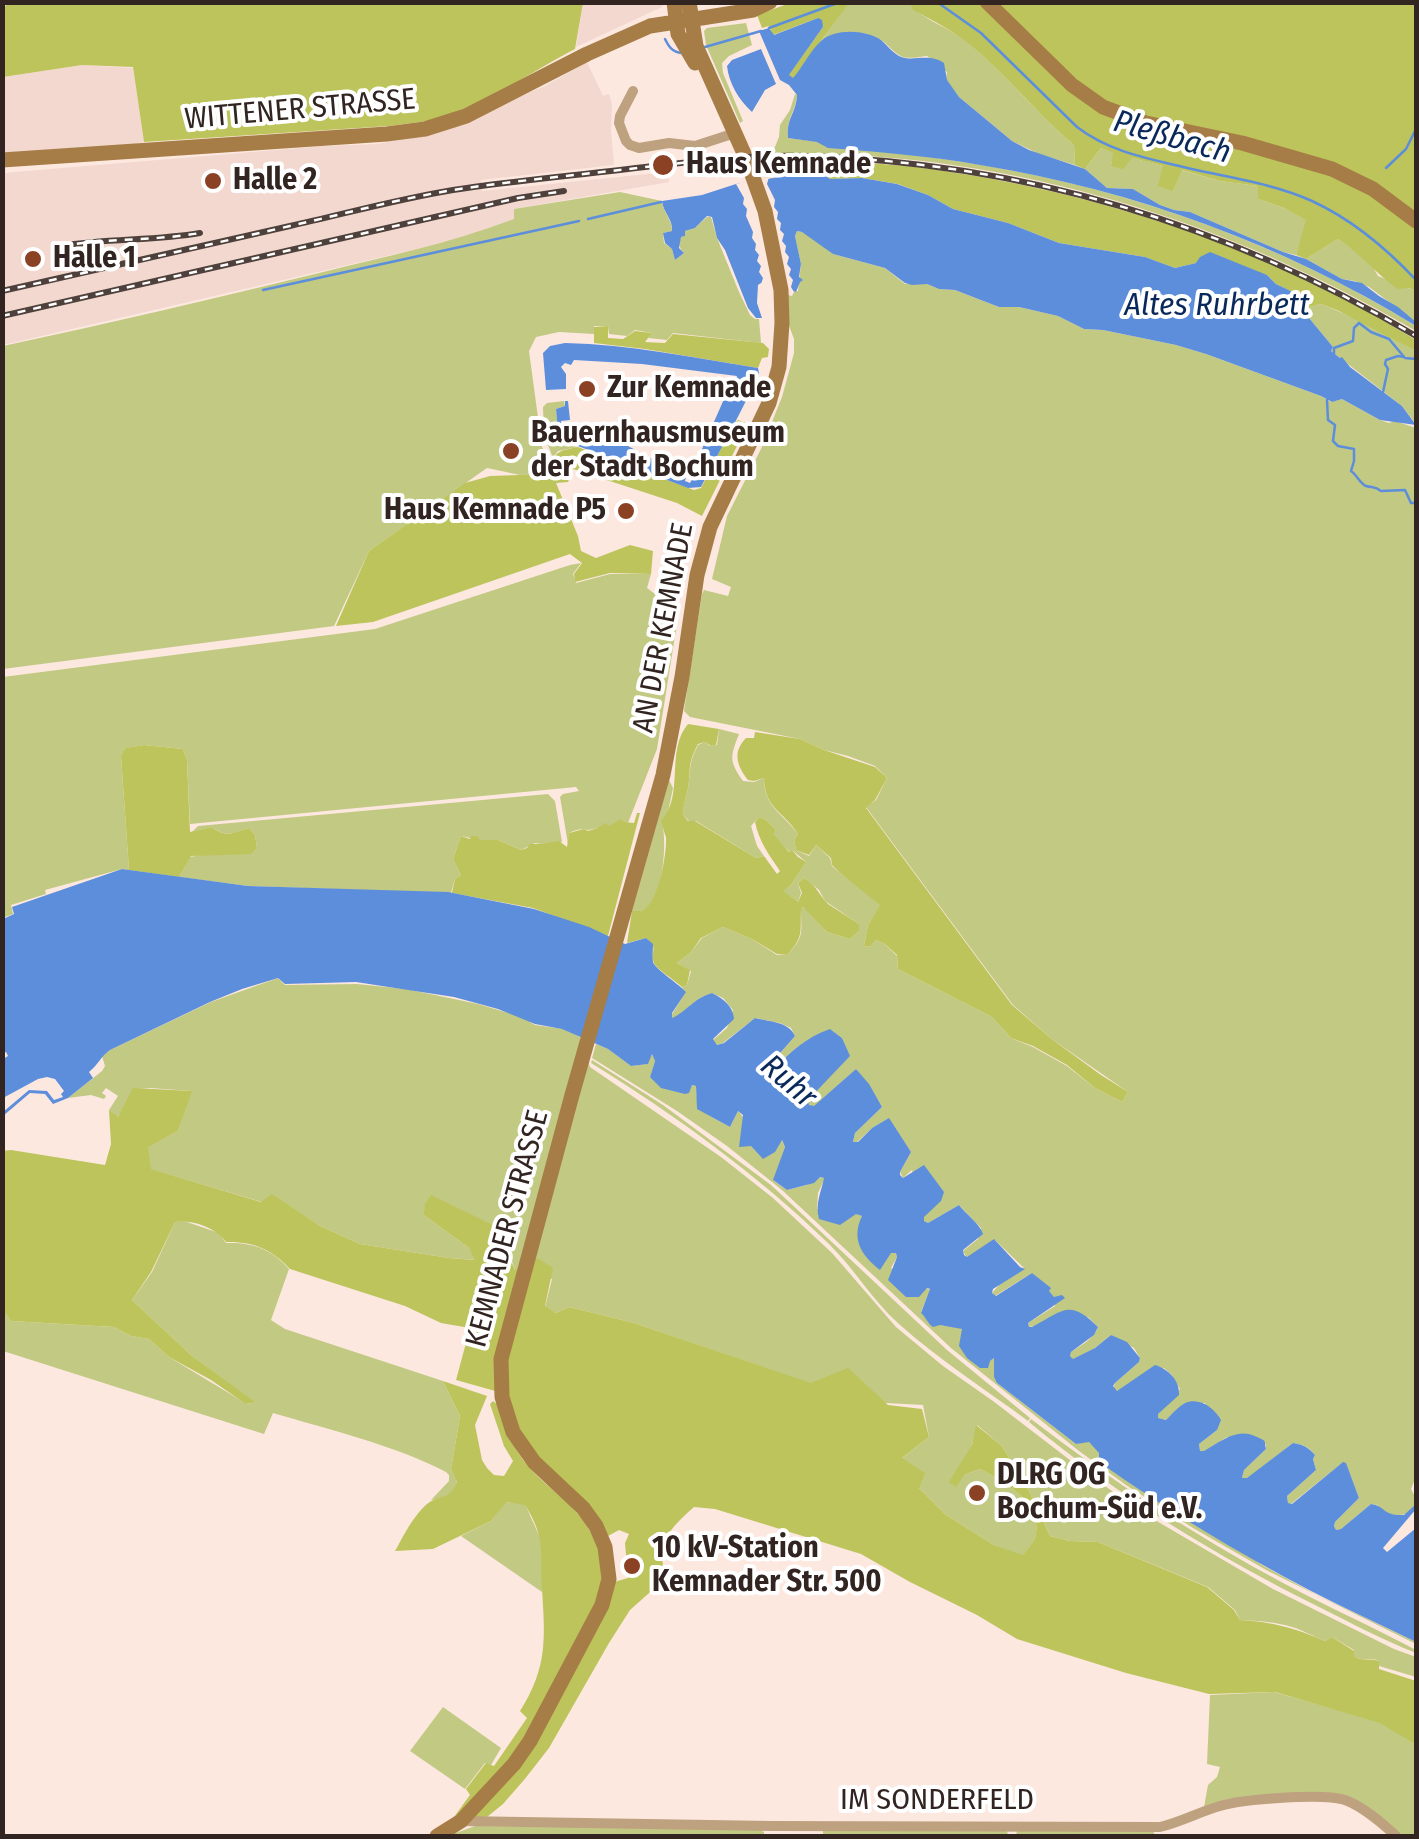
<!DOCTYPE html>
<html>
<head>
<meta charset="utf-8">
<style>
	body { margin:0 }
	#map { position:relative; width:1419px; height:1839px; overflow:hidden; background:#fde8e0; font-family:"Fira Sans Condensed",sans-serif }
	canvas { display:block }
	.frame { position:absolute; inset:0; border:5px solid #322521; pointer-events:none }
</style>
</head>
<body>
<div id="map">
<canvas width="1419" height="1839"></canvas>
<div class="frame"></div>
</div>
<script>
const ctx = document.querySelector('canvas').getContext('2d');
ctx.lineJoin = 'round';
function fill(path, color) { ctx.fillStyle = color; ctx.fill(path, 'evenodd'); }
function stroke(path, color, width, dash) { ctx.strokeStyle = color; ctx.lineWidth = width; ctx.lineCap = dash ? 'butt' : 'round'; ctx.setLineDash(dash || []); ctx.stroke(path); }
function drawText(font, color, halo, rows, align = 'center') {
  ctx.font = font + ' "Fira Sans Condensed",sans-serif'; ctx.lineWidth = 8; ctx.setLineDash([]); ctx.textBaseline = 'middle'; ctx.strokeStyle = halo; ctx.fillStyle = color; for (const [text, x, y, turn = 0] of rows) {
    ctx.save(); ctx.translate(x, y); ctx.rotate((+turn || 0) * Math.PI / 180); ctx.textAlign = isNaN(turn) ? turn : align; if (halo) ctx.strokeText(text, 0, 0); ctx.fillText(text, 0, 0); ctx.restore();
  }
}
fill(new Path2D(`
	M 583,3 L 583,2 L 664,3 L 662,7 L 576,47 Z
	M 587,62 L 603,96 L 609,94 L 612,104 L 611,131 L 614,165 L 481,180 L 482,191 L 667,172 L 669,182 L 514,209 L 514,219 L 482,232 L 417,249 L 3,345 L 3,173 L 324,146 L 376,144 L 426,136 L 545,86 Z
	M 82,65 L 133,68 L 144,142 L 89,153 L 3,159 L 3,77 Z`), '#f2d8cf');
fill(new Path2D(`
	M 848,3 L 910,3 C 916,16 947,27 960,37 C 1002,68 1034,112 1074,145 L 1075,165 L 1039,154 L 1012,141 L 959,97 L 946,80 L 947,72 L 927,56 C 919,57 910,59 903,57 C 895,54 890,47 884,42 C 865,29 842,31 822,40 Z
	M 746,23 L 752,45 L 729,56 L 722,63 L 723,73 L 743,121 L 740,123 L 706,45 L 704,31 L 707,28 Z
	M 795,94 L 797,95 C 795,114 786,118 788,138 C 873,149 960,159 1044,177 C 1175,206 1302,256 1416,326 L 1416,331 C 1223,218 998,148 772,154 L 779,137 L 780,125 L 790,110 Z
	M 1101,148 L 1114,153 L 1111,165 L 1132,158 L 1163,166 L 1173,191 L 1181,170 L 1220,181 L 1258,186 L 1258,199 L 1284,208 L 1307,220 L 1296,255 L 1283,252 L 1190,212 L 1174,210 L 1160,205 L 1133,189 L 1107,188 L 1085,169 Z
	M 769,177 L 767,180 L 794,292 L 798,291 L 801,264 L 795,236 L 797,231 L 807,233 L 833,254 L 885,268 L 905,284 L 927,284 L 939,289 L 955,290 L 999,307 L 1019,307 L 1058,316 L 1084,329 L 1103,330 L 1176,345 L 1206,354 L 1321,396 L 1331,402 L 1342,399 L 1380,420 L 1389,423 L 1395,421 L 1416,428 L 1416,1477 L 1411,1489 L 1416,1498 L 1416,1504 L 1408,1514 L 1391,1516 L 1377,1505 L 1371,1504 L 1341,1529 L 1336,1530 L 1334,1526 L 1335,1522 L 1359,1498 L 1349,1472 L 1342,1463 L 1291,1504 L 1288,1503 L 1287,1496 L 1316,1470 L 1313,1459 L 1315,1455 C 1308,1446 1304,1445 1293,1443 L 1247,1479 L 1242,1478 L 1244,1470 L 1266,1449 L 1266,1444 L 1227,1437 L 1204,1452 L 1200,1451 L 1199,1444 L 1217,1430 L 1205,1403 L 1185,1403 L 1166,1420 L 1157,1418 L 1157,1414 L 1180,1389 L 1171,1374 L 1164,1368 L 1117,1391 L 1113,1390 L 1115,1383 L 1139,1362 L 1140,1358 L 1134,1348 L 1111,1335 L 1095,1348 L 1073,1360 L 1070,1356 L 1071,1352 C 1081,1345 1094,1339 1098,1327 L 1088,1317 L 1029,1327 L 1028,1323 L 1055,1306 L 1054,1297 L 1032,1273 L 995,1296 L 992,1293 L 999,1285 L 1024,1268 L 995,1240 L 967,1258 L 963,1251 L 978,1239 L 981,1228 L 959,1205 L 928,1223 L 924,1221 L 912,1170 L 903,1178 L 900,1172 L 911,1152 L 888,1119 L 872,1128 L 857,1142 L 853,1142 L 855,1133 L 882,1107 L 856,1069 L 814,1107 L 809,1105 L 807,1100 L 849,1056 L 842,1038 L 831,1030 C 807,1037 791,1051 774,1069 L 767,1068 L 795,1036 L 791,1028 L 780,1023 L 755,1018 L 723,1043 L 717,1045 L 713,1040 L 727,1028 L 733,1010 L 723,998 L 712,993 C 693,999 688,1010 673,1019 L 671,1016 L 685,993 L 682,987 L 687,985 L 691,971 L 677,963 L 691,952 L 702,938 L 723,927 L 752,939 L 777,955 L 787,955 C 805,937 801,932 801,909 L 804,907 L 827,932 L 850,939 L 859,931 L 859,924 L 825,901 L 819,890 L 804,878 L 798,883 L 801,893 L 798,902 L 782,891 L 791,885 L 806,862 L 792,850 L 790,852 L 773,837 L 772,834 L 776,830 L 766,820 L 759,817 L 751,826 L 757,846 L 764,856 L 756,858 L 696,821 L 689,821 L 683,815 C 683,804 686,798 688,788 C 692,767 687,767 698,745 L 705,742 L 710,746 L 717,745 L 719,729 L 739,734 C 730,757 729,761 743,781 L 754,782 L 764,778 C 764,808 782,812 798,834 L 794,840 L 796,850 L 809,856 L 816,845 L 830,858 L 832,866 L 840,873 L 881,904 L 868,925 L 864,946 L 870,947 L 876,940 L 885,944 L 897,956 L 898,969 L 992,1017 L 1011,1038 L 1033,1047 L 1067,1066 L 1095,1088 L 1122,1102 L 1128,1092 L 1053,1040 L 1013,1005 L 866,807 L 876,800 L 887,778 L 875,766 L 848,756 L 824,750 L 800,739 L 690,717 L 684,711 L 702,594 L 704,590 L 728,596 L 731,587 L 712,579 L 727,516 L 761,449 L 782,397 L 794,353 L 794,339 L 788,323 L 759,179 Z
	M 620,192 L 662,201 C 663,212 672,219 672,231 L 663,233 L 664,243 L 672,249 L 675,260 L 684,253 C 679,248 678,244 681,237 L 685,236 L 685,231 L 695,228 L 707,217 L 711,217 L 717,238 L 739,292 L 750,315 L 755,319 L 759,319 L 761,343 L 673,333 L 667,340 L 648,338 L 652,333 L 635,330 L 627,336 L 609,334 L 608,326 L 594,326 L 594,334 L 559,332 L 536,337 L 529,351 L 542,447 L 552,464 L 549,474 L 520,475 L 487,468 L 369,551 L 334,626 L 3,669 L 3,346 C 107,324 211,299 315,274 C 382,257 449,244 514,219 L 514,209 Z
	M 1338,239 L 1356,251 L 1371,264 L 1378,276 L 1416,291 L 1416,322 L 1369,287 L 1355,281 L 1342,279 L 1306,259 Z
	M 1321,304 L 1362,321 L 1416,351 L 1416,424 L 1402,406 L 1331,351 L 1333,347 L 1309,318 L 1306,308 Z
	M 564,401 L 565,406 L 556,409 L 559,442 L 562,445 L 578,447 L 558,451 L 553,458 L 544,435 L 543,407 L 547,403 Z
	M 581,563 L 573,574 L 576,583 L 610,574 L 651,574 L 647,588 L 670,605 L 680,605 L 657,749 L 628,823 L 588,830 C 582,828 575,830 569,833 L 568,844 L 560,797 L 563,794 L 579,791 L 576,787 L 190,824 L 187,760 L 183,749 L 144,745 L 127,748 L 121,756 L 129,870 L 122,869 L 45,890 L 46,894 L 11,905 L 13,914 L 3,918 L 3,677 L 375,629 L 570,565 Z
	M 669,780 L 673,788 L 667,817 L 662,822 C 667,842 664,891 647,908 C 642,912 638,911 632,911 Z
	M 548,794 L 555,801 L 562,842 L 541,844 L 535,843 L 521,850 L 498,840 L 480,840 L 461,836 L 453,859 L 461,875 L 455,879 L 451,893 L 248,886 L 179,877 L 190,857 L 206,854 L 250,854 L 257,848 L 255,835 L 249,828 C 232,832 229,839 212,827 L 192,832 L 198,826 Z
	M 278,978 L 285,985 L 357,984 L 406,989 L 478,1004 L 522,1017 L 535,1025 L 563,1029 L 580,1037 L 590,1067 L 721,1157 L 773,1198 L 832,1253 L 896,1327 L 943,1366 L 993,1401 L 1092,1477 L 1148,1516 L 1273,1589 L 1394,1649 L 1416,1657 L 1416,1677 L 1379,1666 L 1379,1661 C 1370,1657 1362,1661 1353,1657 L 1354,1650 L 1332,1637 L 1325,1641 C 1314,1637 1303,1630 1292,1627 C 1276,1622 1258,1621 1240,1620 L 1235,1610 L 1208,1587 L 1098,1542 L 1070,1541 L 1050,1536 L 1029,1491 L 1002,1446 L 977,1425 L 964,1475 L 980,1469 C 1004,1482 1041,1501 1036,1534 C 1035,1541 1027,1550 1023,1556 L 994,1545 L 946,1515 L 919,1488 L 901,1459 L 929,1437 L 923,1405 L 886,1403 L 812,1384 L 634,1323 L 569,1307 L 556,1313 L 545,1307 L 552,1279 L 515,1270 L 501,1229 L 424,1215 L 469,1248 L 477,1260 L 449,1258 L 360,1244 L 320,1226 L 272,1195 L 262,1202 L 150,1169 L 147,1147 L 178,1131 L 191,1091 L 150,1088 L 137,1089 L 117,1118 L 109,1110 L 118,1096 L 106,1088 L 102,1093 L 106,1096 L 104,1099 L 91,1095 L 68,1098 L 102,1071 L 105,1066 L 102,1056 L 110,1050 L 211,1002 Z
	M 596,1044 L 608,1049 L 631,1066 L 647,1064 L 652,1054 L 655,1061 L 650,1077 L 690,1089 L 692,1085 L 696,1086 C 696,1114 708,1114 730,1127 L 738,1111 C 750,1121 744,1141 757,1152 L 781,1139 L 785,1147 L 774,1181 L 787,1190 L 807,1185 L 820,1177 L 825,1178 L 818,1193 L 817,1209 L 856,1213 L 863,1217 L 892,1252 L 896,1252 L 897,1257 L 891,1268 L 930,1290 L 921,1312 L 940,1325 L 958,1327 L 963,1330 L 962,1338 L 990,1361 L 995,1357 L 997,1383 L 1076,1444 L 1088,1441 L 1100,1453 L 1262,1565 L 1315,1594 L 1416,1642 L 1416,1644 L 1268,1571 L 1193,1528 L 1126,1485 L 1079,1451 L 951,1348 L 782,1190 L 727,1146 L 677,1111 L 592,1058 Z
	M 592,1060 L 663,1105 L 771,1185 L 947,1350 L 1030,1418 L 1028,1421 C 985,1389 939,1360 899,1324 C 872,1300 854,1268 828,1243 C 757,1174 675,1115 591,1063 Z
	M 184,1221 L 219,1233 L 226,1243 C 252,1242 272,1249 289,1269 L 271,1320 L 285,1329 L 443,1381 L 460,1416 L 451,1469 L 457,1480 L 454,1492 L 444,1498 L 431,1500 L 449,1481 L 449,1475 L 446,1472 C 397,1446 327,1429 273,1413 L 264,1434 L 3,1351 L 2,1309 L 11,1321 L 114,1327 L 131,1336 L 149,1339 L 169,1357 L 247,1404 L 254,1402 L 191,1355 L 132,1300 L 152,1272 L 175,1222 Z
	M 1031,1419 C 1112,1481 1195,1536 1285,1584 C 1328,1607 1373,1627 1416,1650 L 1416,1653 C 1383,1640 1351,1623 1319,1607 C 1216,1556 1118,1496 1029,1422 Z
	M 505,1502 L 525,1504 L 542,1542 L 542,1592 L 461,1536 L 491,1521 Z
	M 1274,1692 L 1380,1722 L 1416,1745 L 1416,1836 L 1400,1836 L 1364,1805 L 1259,1796 L 1227,1799 L 1204,1807 L 1208,1785 L 1217,1777 L 1220,1767 L 1207,1764 L 1210,1695 Z
	M 443,1707 L 501,1748 L 491,1765 L 485,1763 L 465,1789 L 410,1751 Z
	M 475,1826 L 757,1828 L 764,1832 L 764,1836 L 448,1836 Z
	M 823,1828 L 1007,1830 L 1008,1836 L 823,1836 Z
	M 1017,1830 L 1154,1830 L 1154,1836 L 1016,1836 Z`), '#c2c983');
fill(new Path2D(`
	M 9,3 L 583,3 L 575,49 C 527,74 481,108 428,121 C 415,123 402,124 389,126 L 144,142 L 133,67 L 82,65 L 3,77 L 3,8 Z
	M 790,3 L 849,3 L 793,79 L 788,76 L 823,27 L 818,18 L 773,35 L 769,26 L 762,28 L 757,15 Z
	M 910,3 L 978,3 L 1087,103 L 1312,167 L 1376,198 L 1416,228 L 1416,291 L 1409,288 L 1398,289 C 1376,274 1361,254 1338,239 L 1306,259 L 1296,255 L 1306,220 L 1284,208 L 1258,199 L 1258,186 L 1220,181 L 1182,170 L 1173,191 L 1158,186 L 1163,166 L 1132,158 L 1123,169 L 1111,166 L 1113,153 L 1101,148 L 1085,169 L 1075,165 L 1074,145 C 1034,112 1003,69 961,38 C 946,27 930,19 913,10 Z
	M 994,3 L 1416,3 L 1416,215 L 1377,187 L 1139,118 L 1099,100 Z
	M 806,160 C 839,162 873,163 906,166 C 1085,187 1263,245 1416,340 L 1416,351 L 1339,311 L 1321,304 L 1306,308 L 1299,295 L 1276,284 L 1267,275 L 1196,263 L 1175,268 L 1145,257 L 1059,243 L 1008,223 L 953,209 L 928,195 L 898,184 L 862,178 L 830,179 L 822,172 C 811,176 802,173 791,177 L 781,173 L 770,175 L 768,162 Z
	M 608,326 L 608,338 L 623,339 L 635,331 L 652,333 L 645,342 L 665,343 L 673,334 L 763,343 L 769,349 L 768,357 L 762,358 L 758,368 L 645,349 L 594,343 L 594,327 Z
	M 738,420 L 748,424 L 702,516 L 677,503 L 573,469 L 568,482 L 556,483 L 578,536 L 581,551 L 596,558 L 630,545 L 653,551 L 651,574 L 610,573 L 575,582 L 574,574 L 582,563 L 570,554 L 373,622 L 336,626 L 369,551 L 465,483 L 490,476 L 549,474 C 556,451 554,452 578,447 L 694,490 L 701,488 L 734,423 Z
	M 688,724 L 719,729 L 716,745 L 711,746 L 705,742 L 698,744 C 686,767 692,767 688,788 C 686,798 683,805 683,815 L 688,821 L 695,821 L 756,858 L 764,856 L 777,874 L 780,871 C 769,855 759,841 755,822 L 759,817 L 766,820 L 776,830 L 773,834 L 789,852 L 792,850 L 798,857 L 806,862 L 791,885 L 783,891 L 798,902 L 802,893 L 798,883 L 804,878 C 817,886 819,895 828,904 C 838,911 849,917 859,924 L 859,931 L 850,939 L 827,932 L 803,907 L 801,910 C 800,932 804,937 787,955 L 777,954 L 752,939 L 723,927 L 701,938 L 691,952 L 677,963 L 690,970 L 687,985 L 682,987 C 676,981 655,968 654,963 C 649,950 660,950 646,938 L 627,943 L 632,911 C 638,911 642,912 647,907 C 659,896 667,853 666,837 C 665,836 662,823 661,821 C 685,795 665,751 688,724 Z
	M 755,732 L 800,739 L 824,750 L 875,767 L 887,778 L 875,800 L 866,808 L 1012,1005 L 1053,1040 L 1101,1075 L 1128,1092 L 1122,1102 L 1095,1088 L 1067,1065 L 1033,1046 L 1011,1038 L 992,1017 L 898,969 L 897,955 L 885,944 L 876,940 L 870,947 L 864,946 L 868,925 L 880,905 L 840,873 L 832,865 L 831,858 L 816,845 L 809,855 L 796,850 L 794,840 L 798,834 C 783,810 765,810 764,778 L 754,781 L 748,780 C 737,766 732,752 746,738 L 754,738 Z
	M 144,745 L 183,749 L 187,760 L 190,832 L 212,827 C 228,839 232,832 249,828 L 255,835 L 257,848 L 251,854 L 191,856 L 179,877 L 129,870 L 121,756 L 126,748 Z
	M 637,813 L 640,813 L 608,936 L 533,908 L 452,893 L 455,879 L 461,875 L 453,859 L 461,836 L 470,839 L 471,836 L 477,836 L 480,840 L 498,840 L 521,850 L 527,848 L 530,844 L 541,844 L 559,841 L 567,847 L 569,833 L 584,829 L 588,831 L 598,828 L 605,823 L 609,826 L 621,819 L 624,822 L 634,823 Z
	M 133,1088 L 192,1091 L 178,1131 L 148,1147 L 151,1169 L 261,1202 L 272,1194 L 320,1226 L 360,1244 L 449,1258 L 475,1260 L 469,1248 L 424,1215 L 425,1204 L 431,1195 L 501,1229 L 505,1247 L 515,1270 L 537,1258 L 553,1268 L 545,1306 L 556,1313 L 569,1307 L 634,1323 L 811,1383 L 848,1368 L 888,1405 L 922,1409 L 929,1437 L 902,1458 L 925,1473 L 919,1488 L 946,1515 L 994,1545 L 1023,1555 C 1027,1550 1035,1541 1036,1534 C 1041,1501 1004,1482 980,1469 L 964,1475 L 956,1487 L 949,1482 L 972,1445 L 976,1425 L 1002,1446 L 1029,1491 L 1050,1536 L 1070,1541 L 1098,1542 L 1207,1587 L 1234,1610 L 1240,1620 C 1273,1622 1295,1628 1325,1641 L 1332,1637 L 1354,1651 L 1354,1657 C 1363,1661 1370,1658 1379,1661 L 1379,1669 L 1416,1681 L 1416,1745 L 1380,1723 L 1275,1692 L 1209,1694 L 1126,1673 L 1017,1639 L 977,1615 L 910,1582 L 861,1554 L 715,1509 L 694,1507 C 671,1527 653,1545 667,1577 L 630,1610 L 609,1643 L 549,1748 L 524,1780 L 503,1804 L 487,1817 L 470,1819 L 494,1793 L 614,1582 L 628,1578 L 625,1543 L 629,1534 L 619,1530 L 608,1536 L 536,1458 L 519,1435 L 506,1394 L 456,1380 L 470,1328 L 441,1323 L 405,1306 L 290,1269 C 272,1249 252,1241 226,1242 C 217,1228 192,1219 175,1222 L 151,1272 L 132,1300 L 191,1355 L 255,1402 L 246,1404 L 211,1380 L 169,1357 L 149,1339 L 131,1336 L 114,1327 L 11,1321 L 2,1309 L 2,1151 L 11,1150 L 105,1165 L 111,1144 L 109,1110 L 118,1117 Z
	M 443,1381 L 487,1396 L 475,1425 L 482,1460 L 487,1468 L 494,1475 L 504,1476 L 513,1461 L 504,1446 L 490,1404 L 493,1401 L 498,1405 C 507,1427 513,1449 528,1466 C 554,1496 582,1506 597,1546 C 604,1564 604,1587 597,1605 C 590,1626 575,1646 564,1665 C 535,1716 506,1787 454,1817 L 470,1795 L 466,1789 L 486,1763 L 494,1766 L 527,1718 L 520,1711 C 548,1667 545,1638 542,1589 C 540,1553 546,1538 525,1505 L 506,1502 L 491,1521 L 433,1549 L 395,1551 C 404,1535 413,1516 427,1504 C 441,1493 450,1502 457,1481 L 451,1469 L 460,1416 Z`), '#bcc45b');
fill(new Path2D(`
	M 818,18 L 822,20 L 823,27 L 789,75 L 793,78 C 802,68 810,51 821,41 C 835,28 866,30 881,40 C 887,45 892,52 899,56 C 913,63 927,52 944,63 L 947,80 L 959,97 L 1012,141 L 1029,150 L 1085,169 L 1107,188 L 1133,189 L 1160,205 L 1174,210 L 1190,212 L 1283,252 L 1306,259 L 1342,279 L 1362,283 L 1379,296 L 1398,307 L 1416,322 L 1416,326 C 1284,245 1134,190 980,165 C 930,156 879,152 828,148 L 817,142 L 788,138 C 786,118 796,114 797,95 L 789,85 L 780,80 L 759,31 L 769,28 L 774,35 Z
	M 761,49 L 776,84 L 765,90 L 752,112 C 739,100 729,84 727,66 L 732,60 Z
	M 822,172 L 830,179 L 862,178 L 897,184 L 928,195 L 953,209 L 1008,223 L 1059,243 L 1145,257 L 1175,268 L 1196,263 L 1200,257 L 1210,252 L 1267,275 L 1276,284 L 1299,295 L 1309,318 L 1333,347 L 1331,351 L 1340,358 L 1342,357 L 1350,367 L 1402,406 L 1416,425 L 1380,420 L 1342,399 L 1332,402 L 1321,396 L 1206,354 L 1176,345 L 1103,330 L 1084,329 L 1058,316 L 1019,307 L 999,307 L 955,290 L 939,289 L 927,284 L 912,285 L 905,283 L 885,268 L 833,254 L 802,232 L 797,231 L 795,236 L 801,264 L 799,277 L 803,280 L 800,282 L 796,292 L 761,283 L 758,285 L 757,303 L 762,318 L 756,318 L 748,308 L 725,250 L 717,238 L 712,217 L 707,216 L 695,228 L 685,231 L 685,236 L 681,237 L 679,248 L 684,253 L 675,260 L 672,249 L 665,243 L 663,233 L 672,231 C 673,219 663,212 662,201 L 702,195 L 736,184 L 798,174 L 813,176 Z
	M 565,343 C 630,344 694,358 758,368 L 759,373 C 742,412 720,449 701,487 L 688,488 L 578,446 L 563,445 L 559,442 L 556,409 L 565,406 L 565,401 L 568,401 L 570,420 L 561,421 L 563,438 L 583,438 L 583,422 L 686,477 L 685,481 L 690,483 L 694,476 L 691,474 L 728,390 L 732,391 L 737,376 L 642,364 L 574,360 L 571,365 L 565,363 L 561,367 L 566,374 L 566,389 L 546,390 L 543,353 L 550,346 Z
	M 122,869 L 248,886 L 448,892 L 534,909 L 589,927 L 625,944 L 646,938 L 653,944 C 653,950 652,956 653,962 C 655,969 679,984 686,992 L 672,1013 L 672,1018 C 688,1011 692,999 712,993 C 724,999 733,1006 734,1019 L 713,1039 L 717,1045 L 724,1043 L 755,1018 C 770,1022 788,1021 795,1036 L 767,1068 L 770,1070 L 774,1069 C 791,1051 807,1037 830,1029 L 842,1038 L 850,1056 L 808,1100 L 809,1105 L 814,1106 L 856,1069 L 869,1084 L 882,1107 L 855,1133 L 853,1142 L 858,1142 L 872,1128 L 889,1118 L 911,1152 L 900,1172 L 900,1175 L 903,1178 L 924,1165 L 944,1192 L 941,1201 L 924,1217 L 924,1221 L 928,1223 L 959,1205 C 966,1214 980,1224 983,1234 L 963,1250 L 964,1255 L 967,1257 L 994,1239 L 1020,1267 L 1025,1269 L 993,1289 L 992,1293 L 996,1296 L 1032,1273 L 1051,1288 L 1049,1291 L 1054,1297 L 1062,1295 L 1065,1298 L 1028,1323 L 1029,1327 L 1032,1327 C 1063,1311 1069,1298 1098,1327 L 1094,1335 L 1071,1352 L 1070,1356 L 1073,1359 L 1095,1348 L 1111,1335 L 1127,1342 L 1140,1358 L 1139,1362 L 1115,1383 L 1113,1386 L 1117,1391 L 1155,1365 C 1168,1369 1180,1380 1179,1395 L 1158,1414 L 1158,1418 L 1166,1420 C 1171,1415 1179,1406 1185,1403 C 1200,1397 1214,1408 1221,1420 L 1217,1430 L 1199,1444 L 1200,1451 L 1204,1451 C 1222,1441 1237,1427 1257,1437 C 1267,1442 1264,1439 1266,1449 L 1244,1470 L 1242,1478 L 1247,1478 L 1293,1443 C 1304,1445 1308,1447 1315,1455 L 1313,1459 L 1316,1470 L 1287,1496 L 1288,1503 L 1292,1504 L 1343,1462 L 1346,1463 L 1359,1498 L 1335,1522 L 1334,1526 L 1336,1530 L 1341,1529 L 1371,1504 C 1386,1506 1382,1516 1404,1515 L 1416,1504 L 1416,1509 L 1383,1548 L 1387,1552 L 1416,1528 L 1416,1642 C 1382,1625 1346,1609 1311,1591 C 1238,1553 1167,1510 1099,1462 L 1099,1453 L 1089,1442 L 1076,1444 L 997,1383 L 994,1377 L 994,1358 L 990,1361 L 988,1368 L 980,1368 L 967,1358 L 959,1346 L 962,1329 L 940,1325 L 933,1327 C 927,1323 926,1317 921,1313 L 930,1289 L 927,1288 L 919,1297 L 906,1297 L 888,1280 L 897,1257 L 896,1253 L 891,1253 L 880,1270 C 861,1255 851,1239 862,1216 L 856,1214 L 840,1225 L 819,1219 C 815,1203 821,1193 824,1178 L 820,1177 L 814,1183 L 787,1190 L 773,1180 L 785,1147 L 782,1140 L 775,1152 L 763,1159 L 751,1146 L 739,1147 L 743,1115 L 738,1111 L 730,1127 L 697,1109 L 696,1086 L 692,1085 L 689,1093 L 685,1094 L 661,1088 L 650,1077 L 655,1061 L 652,1054 L 648,1064 L 631,1066 L 608,1049 L 562,1029 L 535,1024 L 498,1009 L 454,997 L 356,982 L 285,984 L 278,978 L 242,989 L 210,1002 L 110,1050 C 101,1056 98,1065 89,1072 L 93,1078 L 68,1098 L 53,1104 L 45,1094 L 30,1093 L 3,1116 L 3,1112 L 29,1090 L 47,1091 L 54,1100 L 63,1097 L 61,1094 L 64,1091 L 55,1079 L 47,1077 L 38,1079 L 3,1098 L 3,1059 L 8,1056 L 6,1052 L 2,1053 L 3,919 L 14,914 L 12,907 Z`), '#5c8edc');
fill(new Path2D(`
	M 769,177 L 767,184 L 775,200 L 774,207 L 778,212 L 777,219 L 781,223 L 780,230 L 784,234 L 782,241 L 786,246 L 785,252 L 789,257 L 787,264 L 791,269 L 789,275 L 793,280 L 791,287 L 794,292 L 792,296 L 764,289 L 761,284 L 763,278 L 759,272 L 761,266 L 757,261 L 759,255 L 755,250 L 756,244 L 752,238 L 753,232 L 746,216 L 747,209 L 743,204 L 744,198 L 736,184 Z`), '#fde8e0');
stroke(new Path2D(`
	M 937,2 L 981,33 L 1077,127 C 1111,153 1151,159 1192,169 C 1231,178 1275,184 1312,201 C 1351,219 1387,249 1416,280
	M 769,28 L 840,2
	M 665,39 C 669,47 672,52 682,53
	M 705,47 L 761,31
	M 1386,168 L 1406,149 L 1416,129
	M 2,171 L 4,171
	M 588,219 L 661,202
	M 263,290 L 579,221
	M 1334,355 L 1334,348 L 1353,341 L 1354,328 L 1359,323 L 1371,332 L 1389,339 L 1405,358 L 1416,359
	M 1383,392 L 1388,369 L 1385,364 L 1386,360 L 1398,356 L 1404,357
	M 1327,400 L 1328,420 L 1335,425 L 1333,441 L 1338,446 L 1354,449 L 1354,461 L 1351,471 C 1357,475 1360,484 1366,486 C 1373,488 1375,486 1381,491 L 1405,490 L 1411,503 L 1416,503`), '#5c8edc', 2.5);
stroke(new Path2D(`
	M 633,91 L 620,116 L 619,123 L 626,141 L 630,145 L 639,148 L 669,143 L 695,146 L 735,133
	M 461,1821 L 771,1826 L 1160,1827 C 1181,1822 1199,1812 1220,1806 C 1243,1799 1323,1793 1345,1800 C 1364,1807 1382,1823 1396,1836`), '#bea27f', 10);
stroke(new Path2D(`
	M 674,2 L 678,34 L 695,63
	M 987,2 L 1072,85 L 1103,107 L 1146,123 L 1242,143 L 1332,169 L 1373,189 L 1416,221
	M 2,160 L 387,134 L 425,129 L 466,116 L 587,54 L 650,26 L 753,10 L 770,2
	M 437,1836 L 461,1821 L 514,1764 L 530,1741 L 602,1605 L 609,1579 L 605,1547 L 596,1526 L 583,1508 L 534,1462 L 513,1432 L 502,1397 L 501,1359 L 572,1095 L 663,775 L 682,677 L 697,575 L 710,527 L 769,403 L 779,367 L 782,323 L 781,290 L 765,211 L 746,158 L 696,46 L 689,2`), '#a67d46', 15);
const rail = new Path2D(`
	M 61,246 C 108,238 154,241 200,233
	M 2,291 C 98,270 194,248 290,226 C 344,214 398,199 453,190 C 505,182 558,177 611,171 C 675,164 741,154 807,156 C 1026,163 1228,225 1416,336
	M 2,316 L 518,198 L 564,191`);
stroke(rail, '#4e403b', 6);
stroke(rail, '#fff', 2.5, [8]);
for (const [x, y, r, color] of [
	[663,165,12,"#8a4124"],
	[213,181,10,"#8a4124"],
	[33,259,10,"#8a4124"],
	[587,389,10,"#8a4124"],
	[511,451,10,"#8a4124"],
	[626,511,10,"#8a4124"],
	[977,1493,10,"#8a4124"],
	[632,1566,10,"#8a4124"]
]) { const dot = new Path2D(); dot.arc(x, y, r, 0, 2 * Math.PI); ctx.fillStyle = color; ctx.fill(dot); stroke(dot, '#fff', 4); }
drawText('30px', '#322521', '#fff', [
	["WITTENER STRASSE",300,110,-5],
	["AN DER KEMNADE",664,628,-79],
	["KEMNADER STRASSE",508,1229,-75],
	["IM SONDERFELD",937,1801]
]);
drawText('bold 30px', '#322521', '#fff', [
	["Haus Kemnade",686,165],
	["Halle 2",233,181],
	["Halle 1",53,259],
	["Zur Kemnade",607,389],
	["Bauernhausmuseum",531,434],
	["der Stadt Bochum",531,468],
	["Haus Kemnade P5",606,511,"right"],
	["DLRG OG",997,1476],
	["Bochum-Süd e.V.",997,1510],
	["10 kV-Station",652,1549],
	["Kemnader Str. 500",652,1583]
], 'left');
drawText('italic 32px', '#09295a', '#fff', [
	["Pleßbach",1172,138,16],
	["Altes Ruhrbett",1217,306],
	["Ruhr",788,1082,41]
]);
</script>
</body>
</html>
